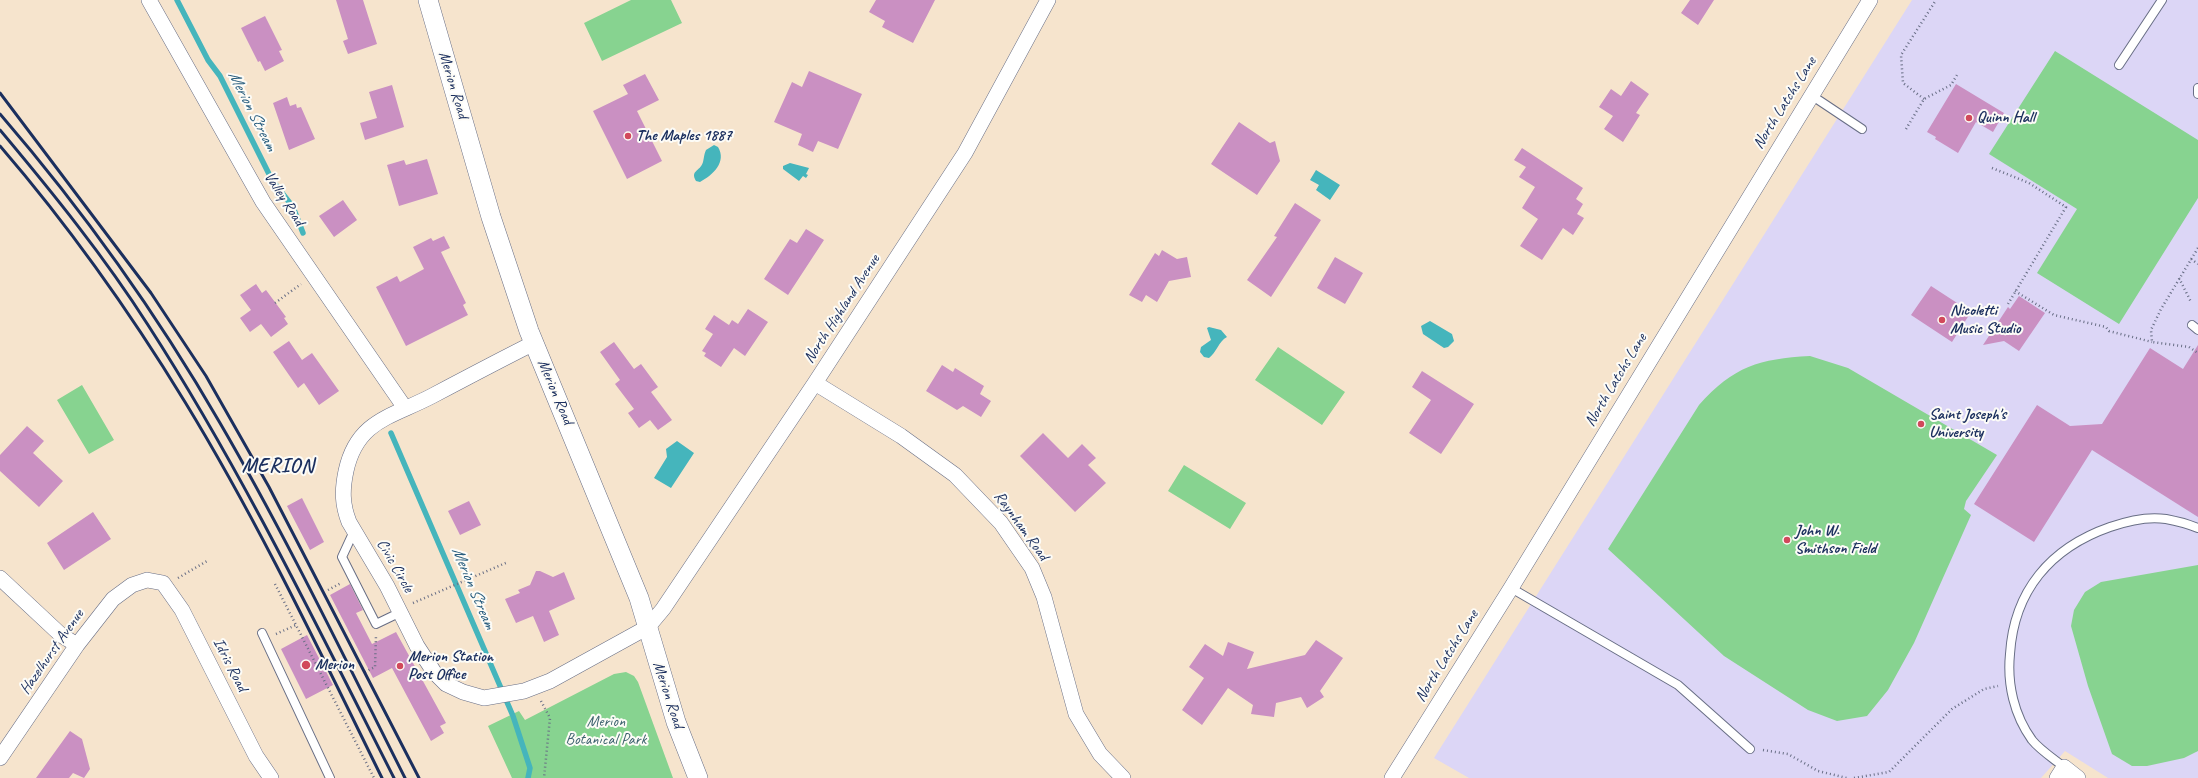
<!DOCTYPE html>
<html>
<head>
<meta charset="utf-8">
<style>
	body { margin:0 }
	canvas { display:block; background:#f6e4cd }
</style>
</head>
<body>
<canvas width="2198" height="778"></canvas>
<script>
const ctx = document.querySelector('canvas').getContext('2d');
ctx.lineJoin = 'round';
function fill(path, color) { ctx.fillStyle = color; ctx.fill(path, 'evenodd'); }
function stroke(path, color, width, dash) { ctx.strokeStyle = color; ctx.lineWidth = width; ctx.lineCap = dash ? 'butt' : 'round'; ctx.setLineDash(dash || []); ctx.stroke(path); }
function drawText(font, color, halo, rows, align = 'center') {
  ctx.font = font + ' Caveat,sans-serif'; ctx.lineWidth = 4; ctx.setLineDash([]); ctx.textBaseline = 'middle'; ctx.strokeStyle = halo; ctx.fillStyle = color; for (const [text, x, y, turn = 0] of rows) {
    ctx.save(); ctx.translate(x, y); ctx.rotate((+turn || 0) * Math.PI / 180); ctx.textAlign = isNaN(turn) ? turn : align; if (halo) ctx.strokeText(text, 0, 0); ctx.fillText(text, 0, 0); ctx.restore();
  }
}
fill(new Path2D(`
	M 1912,0 L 2198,0 L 2198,778 L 2108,778 L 2065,751 L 2041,778 L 1469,778 L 1434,758 Z`), '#dcd6f6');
fill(new Path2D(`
	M 631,0 L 671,0 L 682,23 L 602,61 L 584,23 Z
	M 2055,51 L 2198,140 L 2198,198 L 2119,324 L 2037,273 L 2077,209 L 1989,154 Z
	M 1278,347 L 1345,392 L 1322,425 L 1255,380 Z
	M 1810,356 L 1848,368 L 1997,455 L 1966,501 L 1964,509 L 1971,515 L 1914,643 L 1888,690 L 1867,716 L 1837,721 L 1808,710 L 1724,656 L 1608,549 L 1699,405 C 1734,366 1759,359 1810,356 Z
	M 82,385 L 114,440 L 89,454 L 57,400 Z
	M 1184,465 L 1246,503 L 1230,529 L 1168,491 Z
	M 2198,565 L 2198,751 L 2184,758 L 2147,766 L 2132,766 L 2112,754 L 2088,686 L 2071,626 L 2074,610 L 2085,592 L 2101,582 Z
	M 626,672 L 634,676 L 638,682 L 673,778 L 512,778 L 488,726 L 519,711 L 525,720 L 614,674 Z`), '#87d390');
fill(new Path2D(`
	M 714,145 L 718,147 C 727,162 713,175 700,182 L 696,181 C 690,170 700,172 703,162 C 704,158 704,154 706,150 Z
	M 790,163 L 809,168 L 806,174 L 808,175 L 806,178 L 803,176 L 799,181 L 783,169 L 783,166 Z
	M 1316,170 L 1340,185 L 1330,200 L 1316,190 L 1319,185 L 1310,180 Z
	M 1430,321 L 1452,334 L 1454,341 L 1448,347 L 1444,348 L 1423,334 L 1421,326 Z
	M 1209,327 L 1221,330 L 1227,337 C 1219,341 1216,353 1209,358 L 1204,357 L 1200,352 L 1201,347 L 1211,340 L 1207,328 Z
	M 677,441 L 694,453 L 671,488 L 654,478 L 667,457 L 666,449 Z`), '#45b5bc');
stroke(new Path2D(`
	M 177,0 L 208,60 L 220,76 L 272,180 L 293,207 L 303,233
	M 391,433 L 513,716 L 530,768 L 528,778`), '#45b5bc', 5.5);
fill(new Path2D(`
	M 336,0 L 363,0 L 377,44 L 348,54 L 343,41 L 348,39 Z
	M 876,0 L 935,0 L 913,43 L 882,27 L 885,21 L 869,12 Z
	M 1690,0 L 1714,0 L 1698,25 L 1681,13 Z
	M 265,16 L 282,50 L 279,51 L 284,61 L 265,71 L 260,61 L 258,62 L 241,28 Z
	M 809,71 L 862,94 L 838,149 L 818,141 L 813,152 L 798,145 L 802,134 L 774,122 L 792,82 L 802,87 Z
	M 645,74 L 659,100 L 637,111 L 662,161 L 627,179 L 593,111 L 628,94 L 623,85 Z
	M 1631,81 L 1649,94 L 1636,113 L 1640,115 L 1623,142 L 1604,129 L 1613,116 L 1599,107 L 1611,89 L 1621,96 Z
	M 1956,84 L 2004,113 L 1993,132 L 1976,122 L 1958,153 L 1935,139 L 1936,137 L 1927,132 Z
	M 392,85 L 404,127 L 365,140 L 360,123 L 377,118 L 369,92 Z
	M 287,97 L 290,106 L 296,104 L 297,108 L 301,107 L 315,139 L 289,150 L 273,103 Z
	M 1239,122 L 1270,143 L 1275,141 L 1280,161 L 1257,195 L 1211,164 Z
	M 1522,148 L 1583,188 L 1576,199 L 1583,204 L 1577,214 L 1584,218 L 1573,235 L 1563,228 L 1542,260 L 1520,246 L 1538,219 L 1522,208 L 1535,187 L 1519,177 L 1526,167 L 1514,160 Z
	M 427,159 L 438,194 L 399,206 L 387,165 L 404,160 L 406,165 Z
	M 343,200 L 357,220 L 334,237 L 319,216 Z
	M 1295,203 L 1321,220 L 1271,297 L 1247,280 L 1277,237 L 1274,236 Z
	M 806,229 L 824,240 L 788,295 L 764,279 L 790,239 L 797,243 Z
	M 444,236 L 450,248 L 441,252 L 466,303 L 463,305 L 468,315 L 406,346 L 376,287 L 397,276 L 400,282 L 424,269 L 413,247 L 431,238 L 433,241 Z
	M 1162,250 L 1177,259 L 1187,257 L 1191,277 L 1169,281 L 1157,302 L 1146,295 L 1142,302 L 1129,295 L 1155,253 L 1159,256 Z
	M 1335,257 L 1363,273 L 1345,304 L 1317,288 Z
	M 256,284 L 262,293 L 266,290 L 286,317 L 284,318 L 288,324 L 271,337 L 261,324 L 250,332 L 240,318 L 251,310 L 240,295 Z
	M 1931,286 L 1971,312 L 1952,342 L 1911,315 Z
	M 2019,296 L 2045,313 L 2019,351 L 2004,341 L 1983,345 L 2008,307 L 2010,309 Z
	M 748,309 L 768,322 L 745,356 L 734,348 L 721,367 L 704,356 L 706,353 L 702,351 L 713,334 L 705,329 L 714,315 L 729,325 L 732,320 L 738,324 Z
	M 289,341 L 302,360 L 312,353 L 339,391 L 319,405 L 304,383 L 298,388 L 273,352 Z
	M 614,342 L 634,369 L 641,364 L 658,387 L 651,392 L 672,420 L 658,430 L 650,420 L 639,428 L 628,413 L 634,409 L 615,384 L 620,380 L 600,352 Z
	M 2198,345 L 2198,517 L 2092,450 L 2034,542 L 1974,504 L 2037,405 L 2070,426 L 2102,424 L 2150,348 L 2183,369 Z
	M 942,365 L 953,372 L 955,368 L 984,386 L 980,394 L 991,401 L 981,417 L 963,406 L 957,410 L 926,391 Z
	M 1422,371 L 1474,404 L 1441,454 L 1409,433 L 1431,400 L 1412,387 Z
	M 27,426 L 44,441 L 33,453 L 63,481 L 39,507 L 0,471 L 0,455 Z
	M 1043,433 L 1068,458 L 1082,444 L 1096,458 L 1088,465 L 1106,483 L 1075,512 L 1020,456 Z
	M 302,498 L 324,542 L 310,550 L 287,506 Z
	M 469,501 L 481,525 L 460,535 L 448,511 Z
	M 93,512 L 111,539 L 64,570 L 47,543 Z
	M 536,571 L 540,571 L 553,577 L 564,572 L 575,599 L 549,611 L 559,635 L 544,642 L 533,616 L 516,623 L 505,599 L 520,593 L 518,590 L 530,585 Z
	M 350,584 L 363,610 L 356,613 L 372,644 L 396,632 L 446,723 L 440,726 L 444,733 L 431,741 L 392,668 L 373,678 L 330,595 Z
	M 307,635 L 333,685 L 306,699 L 281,649 Z
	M 1316,640 L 1343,658 L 1320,691 L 1324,697 L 1307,708 L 1301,697 L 1276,703 L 1274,717 L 1251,714 L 1253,705 L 1228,688 L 1202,725 L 1182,710 L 1204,678 L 1189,667 L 1205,644 L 1223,656 L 1228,642 L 1254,652 L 1247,669 L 1305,655 Z
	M 70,731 L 82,739 L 90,769 L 84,778 L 73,773 L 69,778 L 36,778 Z`), '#ca90c2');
const service = new Path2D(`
	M 2119,65 L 2162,0
	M 2198,88 L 2198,94
	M 1811,95 L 1862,129
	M 2192,325 L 2198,330
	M 354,531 L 342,557 L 376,624 L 401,612
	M 1511,588 L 1678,685 L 1750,749
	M 262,633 L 330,778
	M 2064,767 C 2054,759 2040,750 2032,740 C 2014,715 2007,684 2010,654 C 2014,591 2050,548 2110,527 C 2127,521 2147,516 2166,519 C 2177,521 2188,524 2198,528`);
const minor = new Path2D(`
	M 149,0 L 263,202 L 405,408
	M 534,343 C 500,360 466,378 432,396 C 392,417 357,420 346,471 C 342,490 342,504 349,522 L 387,586 L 417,646 L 434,672 L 446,684 L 463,692 L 484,698 L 524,691 L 550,681 L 648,627 L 663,609 L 815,383 L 965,153 L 1048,0
	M 815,383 L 901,436 L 955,475 L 1001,523 L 1032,568 L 1044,597 L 1076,714 L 1100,754 L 1123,778
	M 0,578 L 61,635 L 77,645
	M 0,758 L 77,645 L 113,599 L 132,585 L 147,580 L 163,583 L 182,610 L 256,756 L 271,778
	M 1392,778 L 1511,588 L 1870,0
	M 2057,778 L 2064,767 L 2078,778`);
const tertiary = new Path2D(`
	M 428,0 L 491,217 L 529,331 L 639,598 L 676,722 L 698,778`);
stroke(service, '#686e85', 10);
stroke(minor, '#686e85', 16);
stroke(tertiary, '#686e85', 20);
stroke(new Path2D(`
	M 1924,99 L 1903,83 L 1901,55 L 1936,0
	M 1906,129 L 1924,99 L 1951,85 L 1957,75
	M 1992,168 L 2029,183 L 2066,207 L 2008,304
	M 2198,248 L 2161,309 L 2151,330 L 2152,342 L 2189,347 L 2198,353
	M 2191,259 L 2198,264
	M 2179,278 L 2191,302
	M 2015,291 L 2054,315 L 2106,327 L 2109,331 L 2152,342
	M 275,303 L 301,284
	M 178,578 L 207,561
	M 275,584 L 374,778
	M 328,590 L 341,583
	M 413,603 L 508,562
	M 276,634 L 296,625
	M 365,672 L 375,667 L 376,635
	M 541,701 L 550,718 L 544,778
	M 1763,750 L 1788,754 L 1818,771 L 1847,778
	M 1854,778 L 1889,772 L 1952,709 L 1984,689 L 1998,686`), '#686e85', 2.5, [1, 3]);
stroke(service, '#fff', 8);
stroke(minor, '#fff', 15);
stroke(tertiary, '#fff', 19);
stroke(new Path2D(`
	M 0,93 L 151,293 L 206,376 L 269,487 L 419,778
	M 0,114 C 82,209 157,314 220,423 C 287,538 345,659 405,778
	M 0,130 C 52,192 104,256 148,325 C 241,469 316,624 394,778
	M 0,146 C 69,226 130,312 185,402 C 259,523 320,652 382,778`), '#1b2f5e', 3);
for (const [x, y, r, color] of [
	[1969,118,4,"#d1495b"],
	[628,136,4,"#d1495b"],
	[1942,320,4,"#d1495b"],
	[1921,424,4,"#d1495b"],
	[1787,540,4,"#d1495b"],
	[306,665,5,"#d1495b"],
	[400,666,4,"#d1495b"]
]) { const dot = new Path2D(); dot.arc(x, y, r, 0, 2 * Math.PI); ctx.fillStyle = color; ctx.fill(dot); stroke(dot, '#fdfcf7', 1.5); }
drawText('16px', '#1b2f5e', '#fdfcf7', [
	["Merion Road",453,85,73],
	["North Latchs Lane",1785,103,-58],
	["Valley Road",284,199,57],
	["North Highland Avenue",842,309,-57],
	["North Latchs Lane",1616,380,-59],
	["Merion Road",555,392,67],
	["Raynham Road",1021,526,54],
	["Civic Circle",395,566,60],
	["Hazelhurst Avenue",52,652,-55],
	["North Latchs Lane",1447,656,-58],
	["Idris Road",230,665,63],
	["Merion Road",668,695,72]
]);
drawText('bold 16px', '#1b2f5e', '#fdfcf7', [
	["Quinn Hall",1977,118],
	["The Maples 1887",636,136],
	["Nicoletti",1950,311],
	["Music Studio",1950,329],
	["Saint Joseph's",1929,415],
	["University",1929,433],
	["John W.",1795,531],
	["Smithson Field",1795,549],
	["Merion Station",408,657],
	["Post Office",408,675],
	["Merion",315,665]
], 'left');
drawText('16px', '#3b606d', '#fdfcf7', [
	["Merion",606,722],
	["Botanical Park",606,740]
]);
drawText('italic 17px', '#2a5e7f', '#fdfcf7', [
	["Merion Stream",252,111,63],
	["Merion Stream",473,588,67]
]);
ctx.letterSpacing = '1px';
drawText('bold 20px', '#1b2f5e', '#fdfcf7', [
	["MERION",278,467]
]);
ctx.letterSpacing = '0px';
</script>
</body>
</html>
